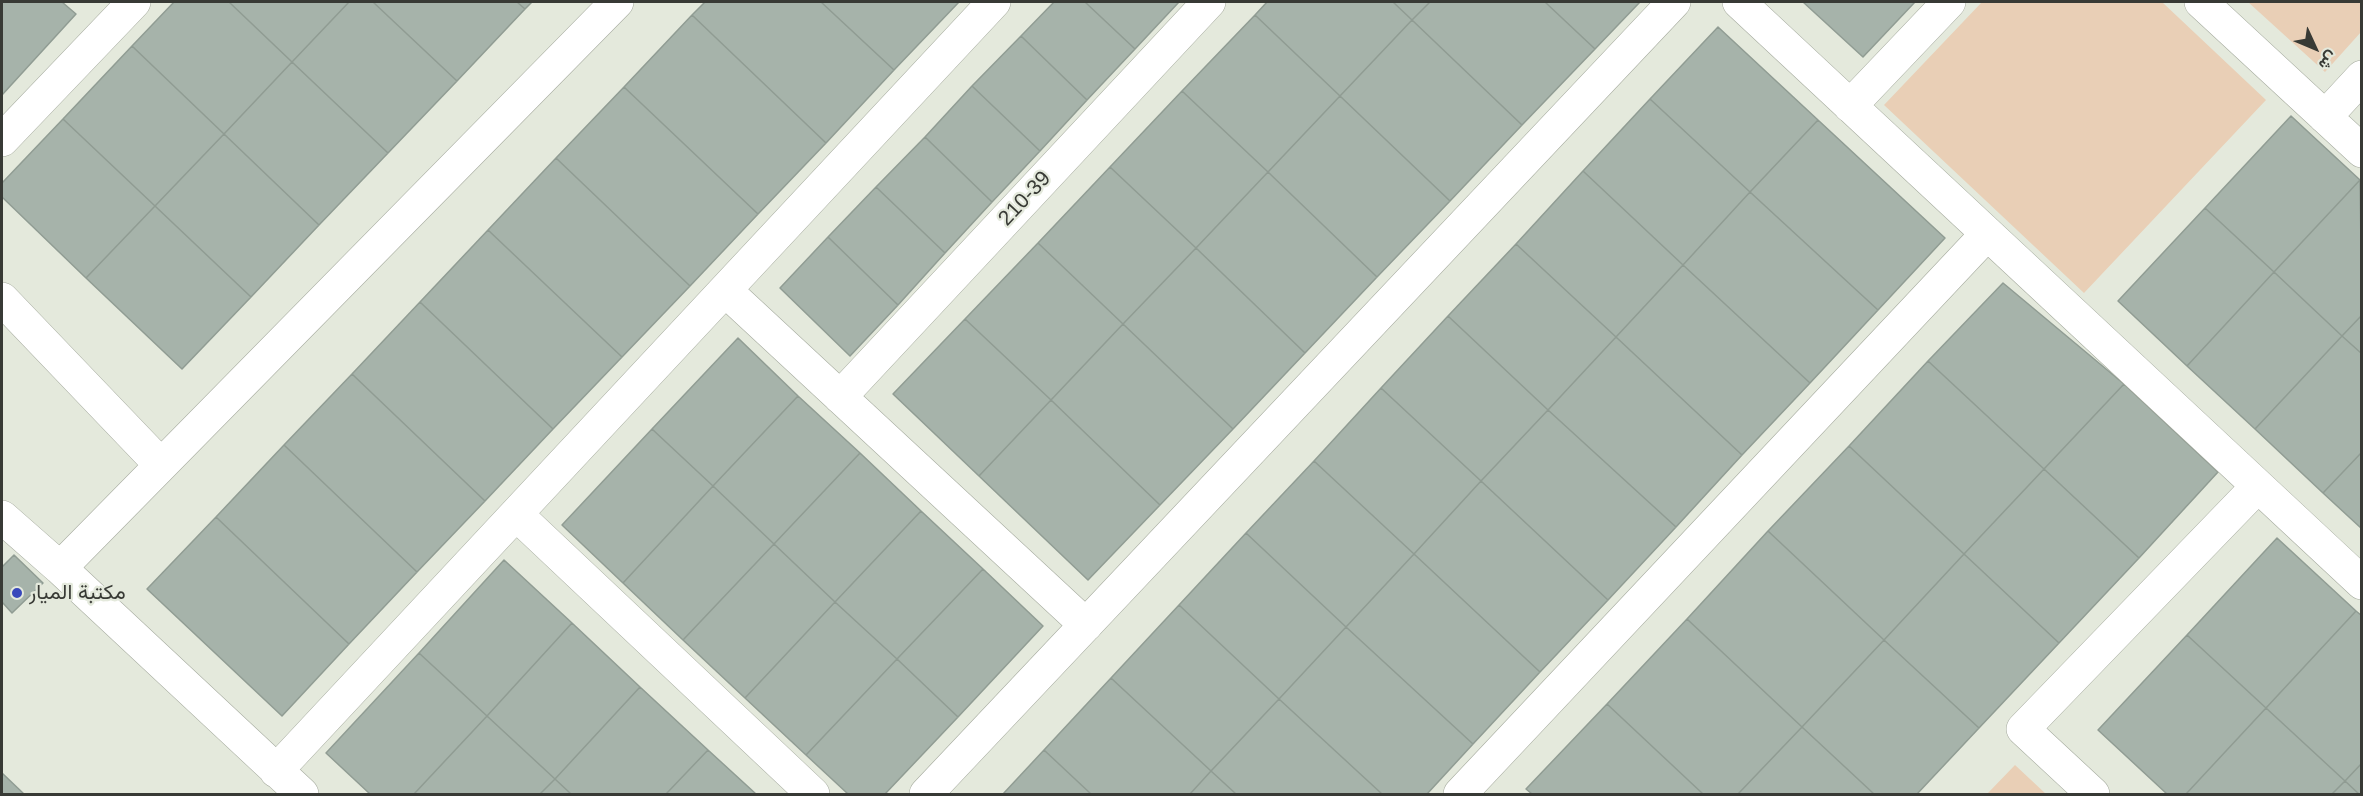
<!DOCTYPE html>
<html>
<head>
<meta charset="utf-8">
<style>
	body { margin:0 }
	#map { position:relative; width:2363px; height:796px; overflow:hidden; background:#e4e9dc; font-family:Helvetica,Vazirmatn,sans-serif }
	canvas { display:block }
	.frame { position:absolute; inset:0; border:3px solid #383a35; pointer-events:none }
	.north { position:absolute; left:2285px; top:18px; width:60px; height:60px; -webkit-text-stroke:4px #e4e9dc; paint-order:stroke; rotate:134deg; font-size:16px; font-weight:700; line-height:24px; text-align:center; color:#383a35 }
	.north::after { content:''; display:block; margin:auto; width:21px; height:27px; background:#383a35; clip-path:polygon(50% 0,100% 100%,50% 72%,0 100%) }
</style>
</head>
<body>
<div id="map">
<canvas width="2363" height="796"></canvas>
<div class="frame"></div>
<div class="north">ش</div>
</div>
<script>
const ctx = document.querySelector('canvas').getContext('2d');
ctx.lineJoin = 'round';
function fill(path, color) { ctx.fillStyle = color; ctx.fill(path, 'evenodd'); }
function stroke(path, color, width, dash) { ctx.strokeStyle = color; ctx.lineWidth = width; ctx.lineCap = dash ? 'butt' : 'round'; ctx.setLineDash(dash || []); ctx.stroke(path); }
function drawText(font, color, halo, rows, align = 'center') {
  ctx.font = font + ' Helvetica,Vazirmatn,sans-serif'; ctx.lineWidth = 4.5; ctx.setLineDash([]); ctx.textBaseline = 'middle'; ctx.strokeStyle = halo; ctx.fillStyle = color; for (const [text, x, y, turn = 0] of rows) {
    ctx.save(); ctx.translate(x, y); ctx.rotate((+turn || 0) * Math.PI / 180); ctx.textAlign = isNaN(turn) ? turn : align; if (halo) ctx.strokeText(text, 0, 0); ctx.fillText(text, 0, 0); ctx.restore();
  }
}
fill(new Path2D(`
	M 1982,2 L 2162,2 L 2266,100 L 2084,293 L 1884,105 Z
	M 2248,2 L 2361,2 L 2361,32 L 2325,72 Z
	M 2015,765 L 2046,794 L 1987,794 Z`), '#e9cfb6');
const building = new Path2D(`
	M 2,2 L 62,2 L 76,14 L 2,95 Z
	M 174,2 L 229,2 L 292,62 L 224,134 L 132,46 Z
	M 229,2 L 349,2 L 292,62 Z
	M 349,2 L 373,2 L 457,81 L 388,153 L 292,62 Z
	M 373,2 L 517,2 L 525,9 L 457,81 Z
	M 517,2 L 532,2 L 525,9 Z
	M 705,2 L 821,2 L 894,70 L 826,143 L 692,15 Z
	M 821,2 L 959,2 L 894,70 Z
	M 1054,2 L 1085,2 L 1135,49 L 1087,100 L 1021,36 Z
	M 1085,2 L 1179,2 L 1135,49 Z
	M 1267,2 L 1393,2 L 1412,20 L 1340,96 L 1255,15 Z
	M 1393,2 L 1430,2 L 1412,20 Z
	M 1430,2 L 1545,2 L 1595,49 L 1522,125 L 1412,20 Z
	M 1545,2 L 1640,2 L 1595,49 Z
	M 1803,2 L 1915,2 L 1863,57 Z
	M 692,15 L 826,143 L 758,214 L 624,87 Z
	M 1255,15 L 1340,96 L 1268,172 L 1182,91 Z
	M 1412,20 L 1522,125 L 1450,201 L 1340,96 Z
	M 1718,27 L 1818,120 L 1750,192 L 1650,99 Z
	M 1021,36 L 1087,100 L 1040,151 L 972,86 Z
	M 132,46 L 224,134 L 155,206 L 63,119 Z
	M 292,62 L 388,153 L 319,225 L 224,134 Z
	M 972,86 L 1040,151 L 992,202 L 925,137 Z
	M 624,87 L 758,214 L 690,286 L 556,158 Z
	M 1182,91 L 1268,172 L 1196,248 L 1110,167 Z
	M 1340,96 L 1450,201 L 1377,277 L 1268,172 Z
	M 1650,99 L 1750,192 L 1683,265 L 1583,171 Z
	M 2291,116 L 2360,180 L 2274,272 L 2205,208 Z
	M 63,119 L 155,206 L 86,278 L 2,197 L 2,183 Z
	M 1818,120 L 1945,238 L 1878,310 L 1750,192 Z
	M 224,134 L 319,225 L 251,297 L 155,206 Z
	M 925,137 L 992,202 L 945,253 L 876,187 Z
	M 556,158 L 690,286 L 622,357 L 488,230 Z
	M 1110,167 L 1196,248 L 1123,324 L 1038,243 Z
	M 1583,171 L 1683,265 L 1616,337 L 1516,244 Z
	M 1268,172 L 1377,277 L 1305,353 L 1196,248 Z
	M 2360,180 L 2362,315 L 2342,336 L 2274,272 Z
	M 876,187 L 945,253 L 898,305 L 828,237 Z
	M 1750,192 L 1878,310 L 1810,383 L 1683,265 Z
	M 155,206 L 251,297 L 182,369 L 86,278 Z
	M 2205,208 L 2274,272 L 2187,366 L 2118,301 Z
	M 488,230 L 622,357 L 553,429 L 420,302 Z
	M 828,237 L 898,305 L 850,356 L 780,288 Z
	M 1038,243 L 1123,324 L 1051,400 L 965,319 Z
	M 1516,244 L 1616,337 L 1548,410 L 1448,316 Z
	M 1196,248 L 1305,353 L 1233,429 L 1123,324 Z
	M 1683,265 L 1810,383 L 1742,455 L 1616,337 Z
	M 2274,272 L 2342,336 L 2255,429 L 2187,366 Z
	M 2003,283 L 2124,384 L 2044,469 L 1928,361 Z
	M 420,302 L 553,429 L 485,501 L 352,374 Z
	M 2362,315 L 2362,354 L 2342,336 Z
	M 1448,316 L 1548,410 L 1481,481 L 1381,388 Z
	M 965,319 L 1051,400 L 979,476 L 893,394 Z
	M 1123,324 L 1233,429 L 1160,505 L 1051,400 Z
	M 2342,336 L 2362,354 L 2362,452 L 2323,493 L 2255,429 Z
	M 1616,337 L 1742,455 L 1676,527 L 1548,410 Z
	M 738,338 L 798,396 L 713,486 L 652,429 Z
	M 1928,361 L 2044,469 L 1964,554 L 1849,446 Z
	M 352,374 L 485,501 L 417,572 L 284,445 Z
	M 2124,384 L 2218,472 L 2139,558 L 2044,469 Z
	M 1381,388 L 1481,481 L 1414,554 L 1314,461 Z
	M 798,396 L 860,453 L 774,544 L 713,486 Z
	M 1051,400 L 1160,505 L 1088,580 L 979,476 Z
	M 1548,410 L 1676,527 L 1608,600 L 1481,481 Z
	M 652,429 L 713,486 L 623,583 L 562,525 Z
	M 284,445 L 417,572 L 349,644 L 216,517 Z
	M 1849,446 L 1964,554 L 1884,640 L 1768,531 Z
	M 2362,452 L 2362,529 L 2323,493 Z
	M 860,453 L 921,511 L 835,602 L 774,544 Z
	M 1314,461 L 1414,554 L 1346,627 L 1246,533 Z
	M 2044,469 L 2139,558 L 2059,643 L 1964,554 Z
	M 1481,481 L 1608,600 L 1540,672 L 1414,554 Z
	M 713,486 L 774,544 L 683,640 L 623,583 Z
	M 921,511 L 983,569 L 897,659 L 835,602 Z
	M 216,517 L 349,644 L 282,716 L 147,589 Z
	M 1768,531 L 1884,640 L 1802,727 L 1687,619 Z
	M 1246,533 L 1346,627 L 1279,699 L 1179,605 Z
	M 2277,538 L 2356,611 L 2266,708 L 2187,635 Z
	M 774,544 L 835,602 L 745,698 L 683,640 Z
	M 1414,554 L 1540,672 L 1473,744 L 1346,627 Z
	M 1964,554 L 2059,643 L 1979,728 L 1884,640 Z
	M 14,555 L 43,583 L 12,613 L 2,602 L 2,567 Z
	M 504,560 L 572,623 L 487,716 L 419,653 Z
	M 983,569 L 1043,626 L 958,717 L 897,659 Z
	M 835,602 L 897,659 L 806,755 L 745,698 Z
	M 1179,605 L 1279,699 L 1211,771 L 1111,678 Z
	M 2356,611 L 2362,616 L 2362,763 L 2345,781 L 2266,708 Z
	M 1687,619 L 1802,727 L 1738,794 L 1703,794 L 1607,704 Z
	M 572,623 L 640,687 L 555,779 L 487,716 Z
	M 1346,627 L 1473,744 L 1427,794 L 1382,794 L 1279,699 Z
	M 2187,635 L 2266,708 L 2186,794 L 2167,794 L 2098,730 Z
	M 1884,640 L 1979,728 L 1917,794 L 1874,794 L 1802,727 Z
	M 419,653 L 487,716 L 414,794 L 370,794 L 326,753 Z
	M 897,659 L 958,717 L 885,794 L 848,794 L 806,755 Z
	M 1111,678 L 1211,771 L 1190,794 L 1091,794 L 1044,750 Z
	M 640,687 L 708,750 L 666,794 L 571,794 L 555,779 Z
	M 1279,699 L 1382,794 L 1236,794 L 1211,771 Z
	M 1607,704 L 1703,794 L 1532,794 L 1526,789 Z
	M 2266,708 L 2345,781 L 2332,794 L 2186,794 Z
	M 487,716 L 555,779 L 540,794 L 414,794 Z
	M 1802,727 L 1874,794 L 1738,794 Z
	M 708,750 L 756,794 L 666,794 Z
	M 1044,750 L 1091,794 L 1003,794 Z
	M 2362,763 L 2362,794 L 2359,794 L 2345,781 Z
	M 1211,771 L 1236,794 L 1190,794 Z
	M 2,773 L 24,794 L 2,794 Z
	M 555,779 L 571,794 L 540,794 Z
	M 2345,781 L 2359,794 L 2332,794 Z`);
fill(building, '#a6b3aa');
stroke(building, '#909c93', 1.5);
const minor = new Path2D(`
	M 1739,2 L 2362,583
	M 2201,2 L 2362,151
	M 1850,106 L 1949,2
	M 2325,117 L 2362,77
	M 2,140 L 134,2
	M 725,290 L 1086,625
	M 2,299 L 160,464
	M 840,397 L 1209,2
	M 516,514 L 813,794
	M 2,517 L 60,568 L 302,794
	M 60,568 L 617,2
	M 276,771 L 994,2
	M 926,794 L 1674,2
	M 1460,794 L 1987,234
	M 2093,794 L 2023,729 L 2257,487`);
stroke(minor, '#a6ab9f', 34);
stroke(minor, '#fff', 33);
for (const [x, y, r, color] of [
	[17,593,6,"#3948bb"]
]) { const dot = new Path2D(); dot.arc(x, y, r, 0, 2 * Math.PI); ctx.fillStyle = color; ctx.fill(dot); stroke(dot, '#e4e9dc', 2); }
drawText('21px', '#383a35', '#e4e9dc', [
	["210-39",1025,199,-47]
]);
drawText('21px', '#383a35', '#e4e9dc', [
	["مكتبة الميار",29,593]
], 'left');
</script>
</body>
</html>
